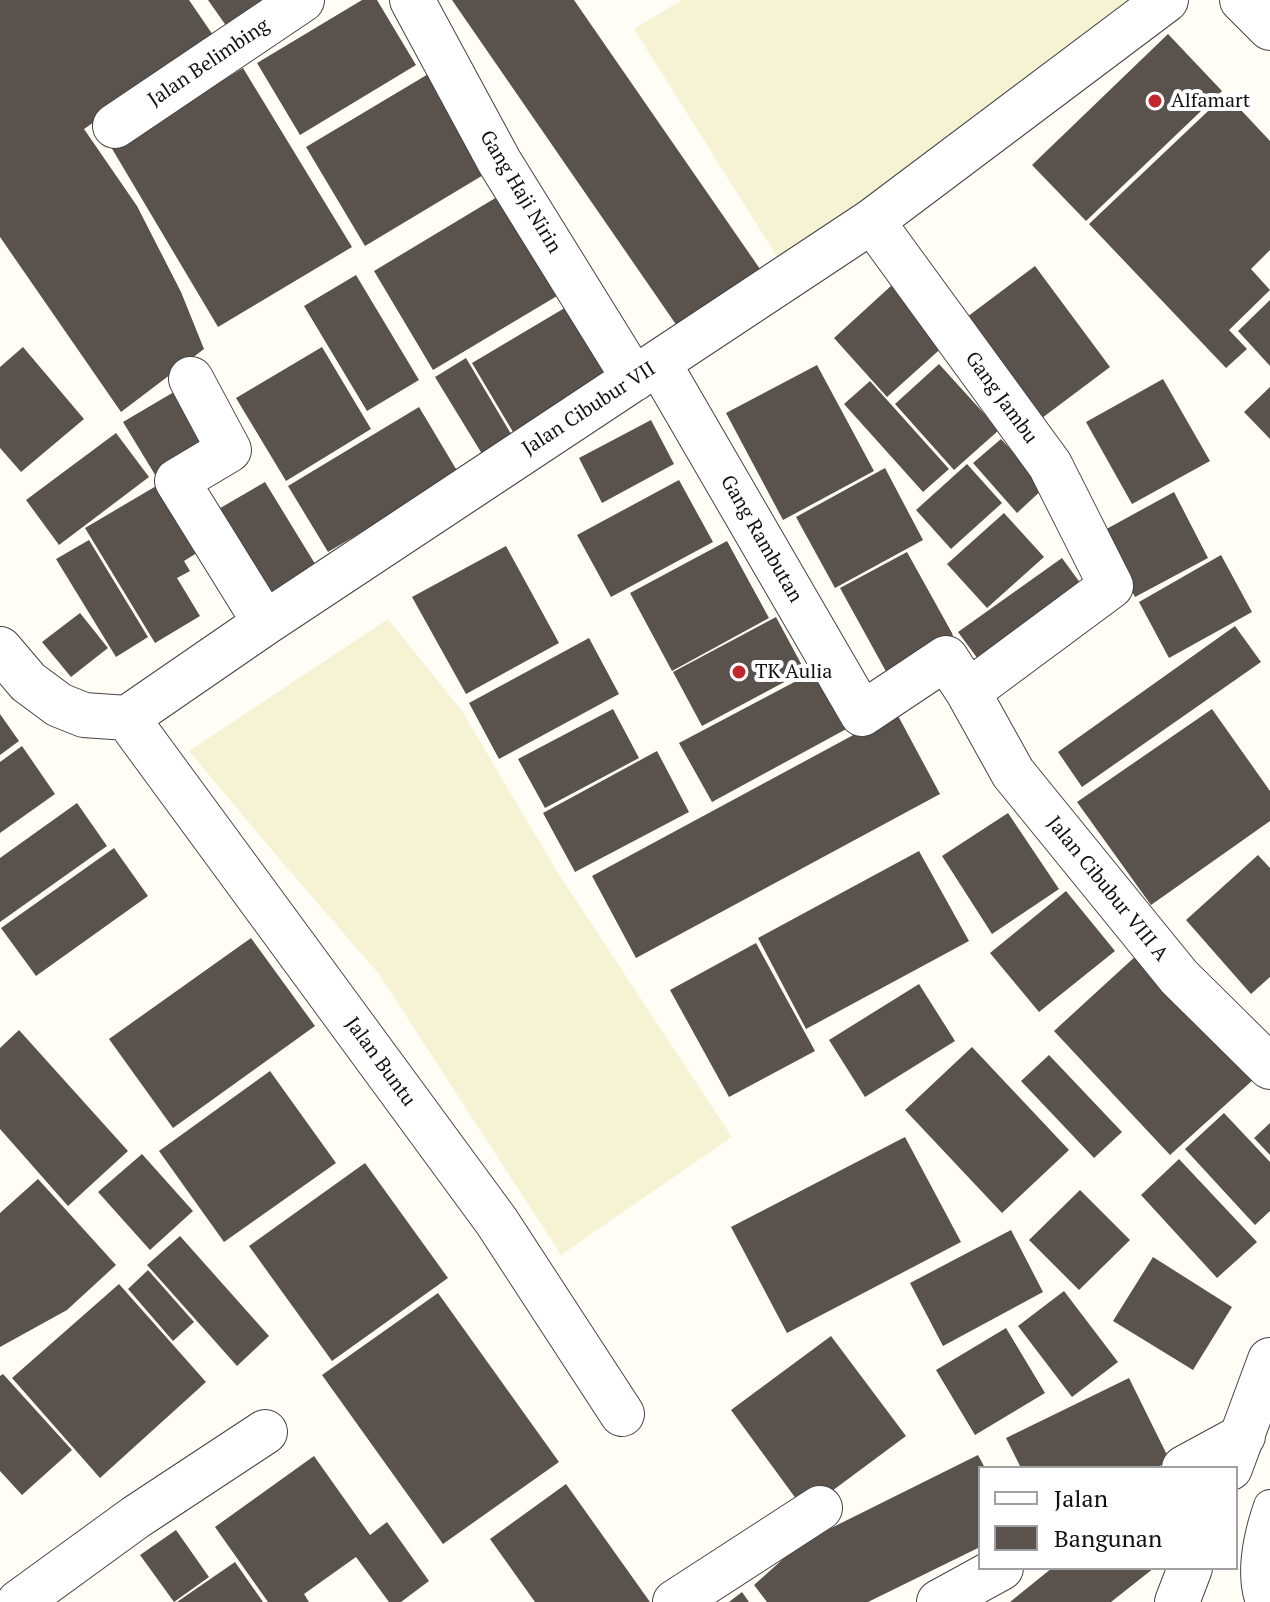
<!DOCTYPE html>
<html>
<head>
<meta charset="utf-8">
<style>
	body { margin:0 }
	#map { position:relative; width:1270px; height:1602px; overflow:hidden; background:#fffdf5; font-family:"PT Serif",serif }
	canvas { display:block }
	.legend { position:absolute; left:978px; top:1466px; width:260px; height:104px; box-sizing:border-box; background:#fff; border:2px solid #a0a0a0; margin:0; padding:10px 14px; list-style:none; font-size:24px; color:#111 }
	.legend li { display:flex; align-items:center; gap:16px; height:40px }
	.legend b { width:40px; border:2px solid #a0a0a0 }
</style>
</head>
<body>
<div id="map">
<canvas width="1270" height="1602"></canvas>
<ul class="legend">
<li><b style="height:10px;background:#fff"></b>Jalan</li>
<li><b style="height:22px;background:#5a524d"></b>Bangunan</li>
</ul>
</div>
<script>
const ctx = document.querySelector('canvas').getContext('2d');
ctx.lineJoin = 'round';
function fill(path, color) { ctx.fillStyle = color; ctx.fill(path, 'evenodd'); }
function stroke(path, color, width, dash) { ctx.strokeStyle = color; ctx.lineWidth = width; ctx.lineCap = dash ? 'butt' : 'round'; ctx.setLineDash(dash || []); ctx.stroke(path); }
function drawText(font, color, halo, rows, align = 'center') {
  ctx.font = font + ' "PT Serif",serif'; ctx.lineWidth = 8; ctx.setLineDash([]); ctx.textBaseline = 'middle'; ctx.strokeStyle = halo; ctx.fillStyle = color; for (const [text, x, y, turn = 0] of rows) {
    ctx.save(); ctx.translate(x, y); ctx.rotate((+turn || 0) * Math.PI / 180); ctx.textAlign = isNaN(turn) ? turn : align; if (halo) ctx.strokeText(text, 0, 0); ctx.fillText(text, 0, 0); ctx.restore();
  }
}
fill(new Path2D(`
	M 682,0 L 1148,0 L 781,263 L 634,29 Z
	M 388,619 L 462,711 L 558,873 L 732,1137 L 561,1255 L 379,974 L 282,862 L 189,751 Z`), '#f6f3d4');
fill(new Path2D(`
	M 0,0 L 189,0 L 215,38 L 84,129 L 137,206 L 181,292 L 204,349 L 121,412 L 0,237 Z
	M 208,0 L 266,0 L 227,27 Z
	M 362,0 L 377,0 L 416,65 L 300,135 L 257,63 Z
	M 452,0 L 574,0 L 769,282 L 686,339 Z
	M 1168,34 L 1222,91 L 1086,221 L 1032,165 Z
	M 243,68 L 352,247 L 218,327 L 111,147 Z
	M 435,70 L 495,168 L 365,246 L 306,147 Z
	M 1226,94 L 1270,141 L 1270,250 L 1251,269 L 1270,290 L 1229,330 L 1247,349 L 1226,368 L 1089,224 Z
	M 497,197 L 557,296 L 433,370 L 374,271 Z
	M 1035,266 L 1110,367 L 1034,424 L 959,323 Z
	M 356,275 L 419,380 L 367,411 L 304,306 Z
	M 892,285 L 946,344 L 887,397 L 834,338 Z
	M 1270,300 L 1270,366 L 1238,331 Z
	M 568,306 L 616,384 L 519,442 L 472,363 Z
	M 23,347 L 84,419 L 21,472 L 0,448 L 0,367 Z
	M 322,347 L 371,429 L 286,481 L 236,398 Z
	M 466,358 L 520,449 L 490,467 L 435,377 Z
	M 939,364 L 999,430 L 954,470 L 895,404 Z
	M 817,365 L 874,471 L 783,520 L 726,413 Z
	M 1163,379 L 1210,461 L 1132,504 L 1086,422 Z
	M 870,381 L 949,469 L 923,492 L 844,404 Z
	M 1270,387 L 1270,439 L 1244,412 Z
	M 179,389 L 213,445 L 157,478 L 123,422 Z
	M 419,407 L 459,474 L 328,552 L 288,486 Z
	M 651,420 L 674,464 L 602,503 L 579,458 Z
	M 116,433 L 149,477 L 59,545 L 26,500 Z
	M 1001,439 L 1045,487 L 1017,513 L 973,463 Z
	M 967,464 L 1002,503 L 951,549 L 916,510 Z
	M 885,468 L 923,540 L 835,588 L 796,517 Z
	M 168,479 L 208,546 L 184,561 L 190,571 L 177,578 L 200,616 L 155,643 L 85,528 Z
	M 679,480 L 713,542 L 611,597 L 577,535 Z
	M 265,482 L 320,572 L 265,605 L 210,514 Z
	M 1174,492 L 1208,558 L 1135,597 L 1101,532 Z
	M 1004,513 L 1044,557 L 987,608 L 947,564 Z
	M 89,540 L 148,637 L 116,657 L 56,559 Z
	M 727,541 L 769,618 L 672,671 L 630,593 Z
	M 506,546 L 559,643 L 466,694 L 412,597 Z
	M 907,552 L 952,633 L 957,650 L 894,686 L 840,588 Z
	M 1221,555 L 1252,612 L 1169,658 L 1139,602 Z
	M 1062,558 L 1089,595 L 986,670 L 958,632 Z
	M 80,613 L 108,648 L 71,677 L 42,642 Z
	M 776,617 L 805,671 L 702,726 L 673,672 Z
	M 1235,626 L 1261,662 L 1082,787 L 1058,752 Z
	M 589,638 L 619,694 L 499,759 L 469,703 Z
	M 819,669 L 850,727 L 712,802 L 679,743 Z
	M 613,709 L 639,758 L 545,808 L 518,759 Z
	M 1212,709 L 1270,791 L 1270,821 L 1151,905 L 1077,802 Z
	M 896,712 L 940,794 L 636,958 L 592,876 Z
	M 0,714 L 19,741 L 0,755 Z
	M 22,746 L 55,794 L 0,833 L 0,762 Z
	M 657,751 L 689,812 L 575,872 L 543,813 Z
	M 77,803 L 107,846 L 0,922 L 0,858 Z
	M 1008,813 L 1059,889 L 992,934 L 942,856 Z
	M 114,848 L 148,896 L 36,976 L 1,928 Z
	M 919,851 L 969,941 L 806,1029 L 758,938 Z
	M 1258,855 L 1270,868 L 1270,977 L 1251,994 L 1186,920 Z
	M 1066,891 L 1115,951 L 1039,1012 L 990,953 Z
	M 251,938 L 315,1026 L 173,1128 L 109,1039 Z
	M 756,943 L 815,1051 L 729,1097 L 670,990 Z
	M 1138,954 L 1254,1079 L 1170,1155 L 1054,1031 Z
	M 919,984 L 955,1041 L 865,1097 L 829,1040 Z
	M 19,1030 L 128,1151 L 68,1206 L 0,1129 L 0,1048 Z
	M 972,1047 L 1069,1150 L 1002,1213 L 905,1110 Z
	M 1049,1055 L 1122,1132 L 1094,1158 L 1021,1081 Z
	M 270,1071 L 336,1163 L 224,1242 L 159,1151 Z
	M 1224,1113 L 1270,1162 L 1270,1211 L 1255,1225 L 1185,1149 Z
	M 1270,1123 L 1270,1155 L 1254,1138 Z
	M 905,1137 L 961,1242 L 787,1333 L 731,1227 Z
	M 142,1154 L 193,1211 L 150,1250 L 98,1192 Z
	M 1179,1159 L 1257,1242 L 1217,1278 L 1141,1195 Z
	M 365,1163 L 448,1278 L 332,1361 L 249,1246 Z
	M 38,1179 L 116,1265 L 67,1310 L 0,1347 L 0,1213 Z
	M 1080,1190 L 1130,1240 L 1079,1290 L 1029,1240 Z
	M 1011,1230 L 1043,1292 L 943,1346 L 910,1283 Z
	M 180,1236 L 269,1336 L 237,1366 L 147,1265 Z
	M 1153,1257 L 1232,1307 L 1193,1370 L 1113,1321 Z
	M 148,1270 L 194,1322 L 173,1341 L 128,1289 Z
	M 119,1284 L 206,1382 L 100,1478 L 12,1378 Z
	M 1064,1291 L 1118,1362 L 1072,1397 L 1018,1326 Z
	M 438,1293 L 559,1462 L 443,1544 L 322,1375 Z
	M 1006,1328 L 1045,1393 L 975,1435 L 936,1370 Z
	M 831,1336 L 906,1436 L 805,1511 L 731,1410 Z
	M 3,1374 L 72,1450 L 22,1495 L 0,1471 L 0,1376 Z
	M 1129,1378 L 1170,1461 L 1155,1468 L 1021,1468 L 1006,1438 Z
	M 978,1455 L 985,1468 L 980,1468 L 980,1547 L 868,1602 L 767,1602 L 754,1585 L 801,1543 Z
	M 314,1456 L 370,1535 L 387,1522 L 429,1581 L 401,1602 L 389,1602 L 356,1557 L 304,1594 L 309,1602 L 268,1602 L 215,1527 Z
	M 566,1484 L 650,1602 L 535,1602 L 490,1539 Z
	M 176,1530 L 209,1577 L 174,1602 L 140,1555 Z
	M 235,1562 L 263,1602 L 177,1602 Z
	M 1052,1568 L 1154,1568 L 1111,1602 L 1010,1602 Z
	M 742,1592 L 749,1602 L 729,1602 Z`), '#5a524d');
const service = new Path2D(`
	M 1262,1602 C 1251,1572 1260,1535 1270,1506`);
const minor = new Path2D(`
	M 412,0 L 499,161 L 634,379
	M 115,126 L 302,0
	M 872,221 L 1050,465 L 1111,586 L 968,692
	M 659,364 L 862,714 L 946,658 L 968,692 L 1013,773 L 1179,977 L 1270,1067
	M 191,379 L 229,450 L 177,481 L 265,623
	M 0,649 L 28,682 L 59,705 L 84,715 L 127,718 L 265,623 L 872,221 L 1166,0
	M 127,718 L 497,1222 L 622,1414
	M 1184,1468 L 1243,1436
	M 1230,1468 L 1270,1360
	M 19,1602 L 136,1517 L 265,1432
	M 675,1602 L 820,1508
	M 939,1602 L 1001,1568
	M 1177,1602 L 1190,1568`);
const tertiary = new Path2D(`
	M 1242,0 L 1270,28`);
stroke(service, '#444', 34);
stroke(minor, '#444', 46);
stroke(tertiary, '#444', 46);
stroke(service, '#fff', 32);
stroke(minor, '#fff', 44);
stroke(tertiary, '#fff', 44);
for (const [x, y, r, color] of [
	[1155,101,8,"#c4262e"],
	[739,672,8,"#c4262e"]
]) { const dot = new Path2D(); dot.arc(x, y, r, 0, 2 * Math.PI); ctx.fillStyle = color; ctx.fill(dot); stroke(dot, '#fff', 3); }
drawText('20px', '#111', '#fff', [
	["Jalan Belimbing",209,63,-34],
	["Gang Haji Nirin",520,192,59],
	["Gang Jambu",1001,398,54],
	["Jalan Cibubur VII",589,409,-33],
	["Gang Rambutan",761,539,60],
	["Jalan Cibubur VIII A",1107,889,51],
	["Jalan Buntu",380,1062,54]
]);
drawText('20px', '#111', '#fff', [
	["Alfamart",1171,101],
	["TK Aulia",755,672]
], 'left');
</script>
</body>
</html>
